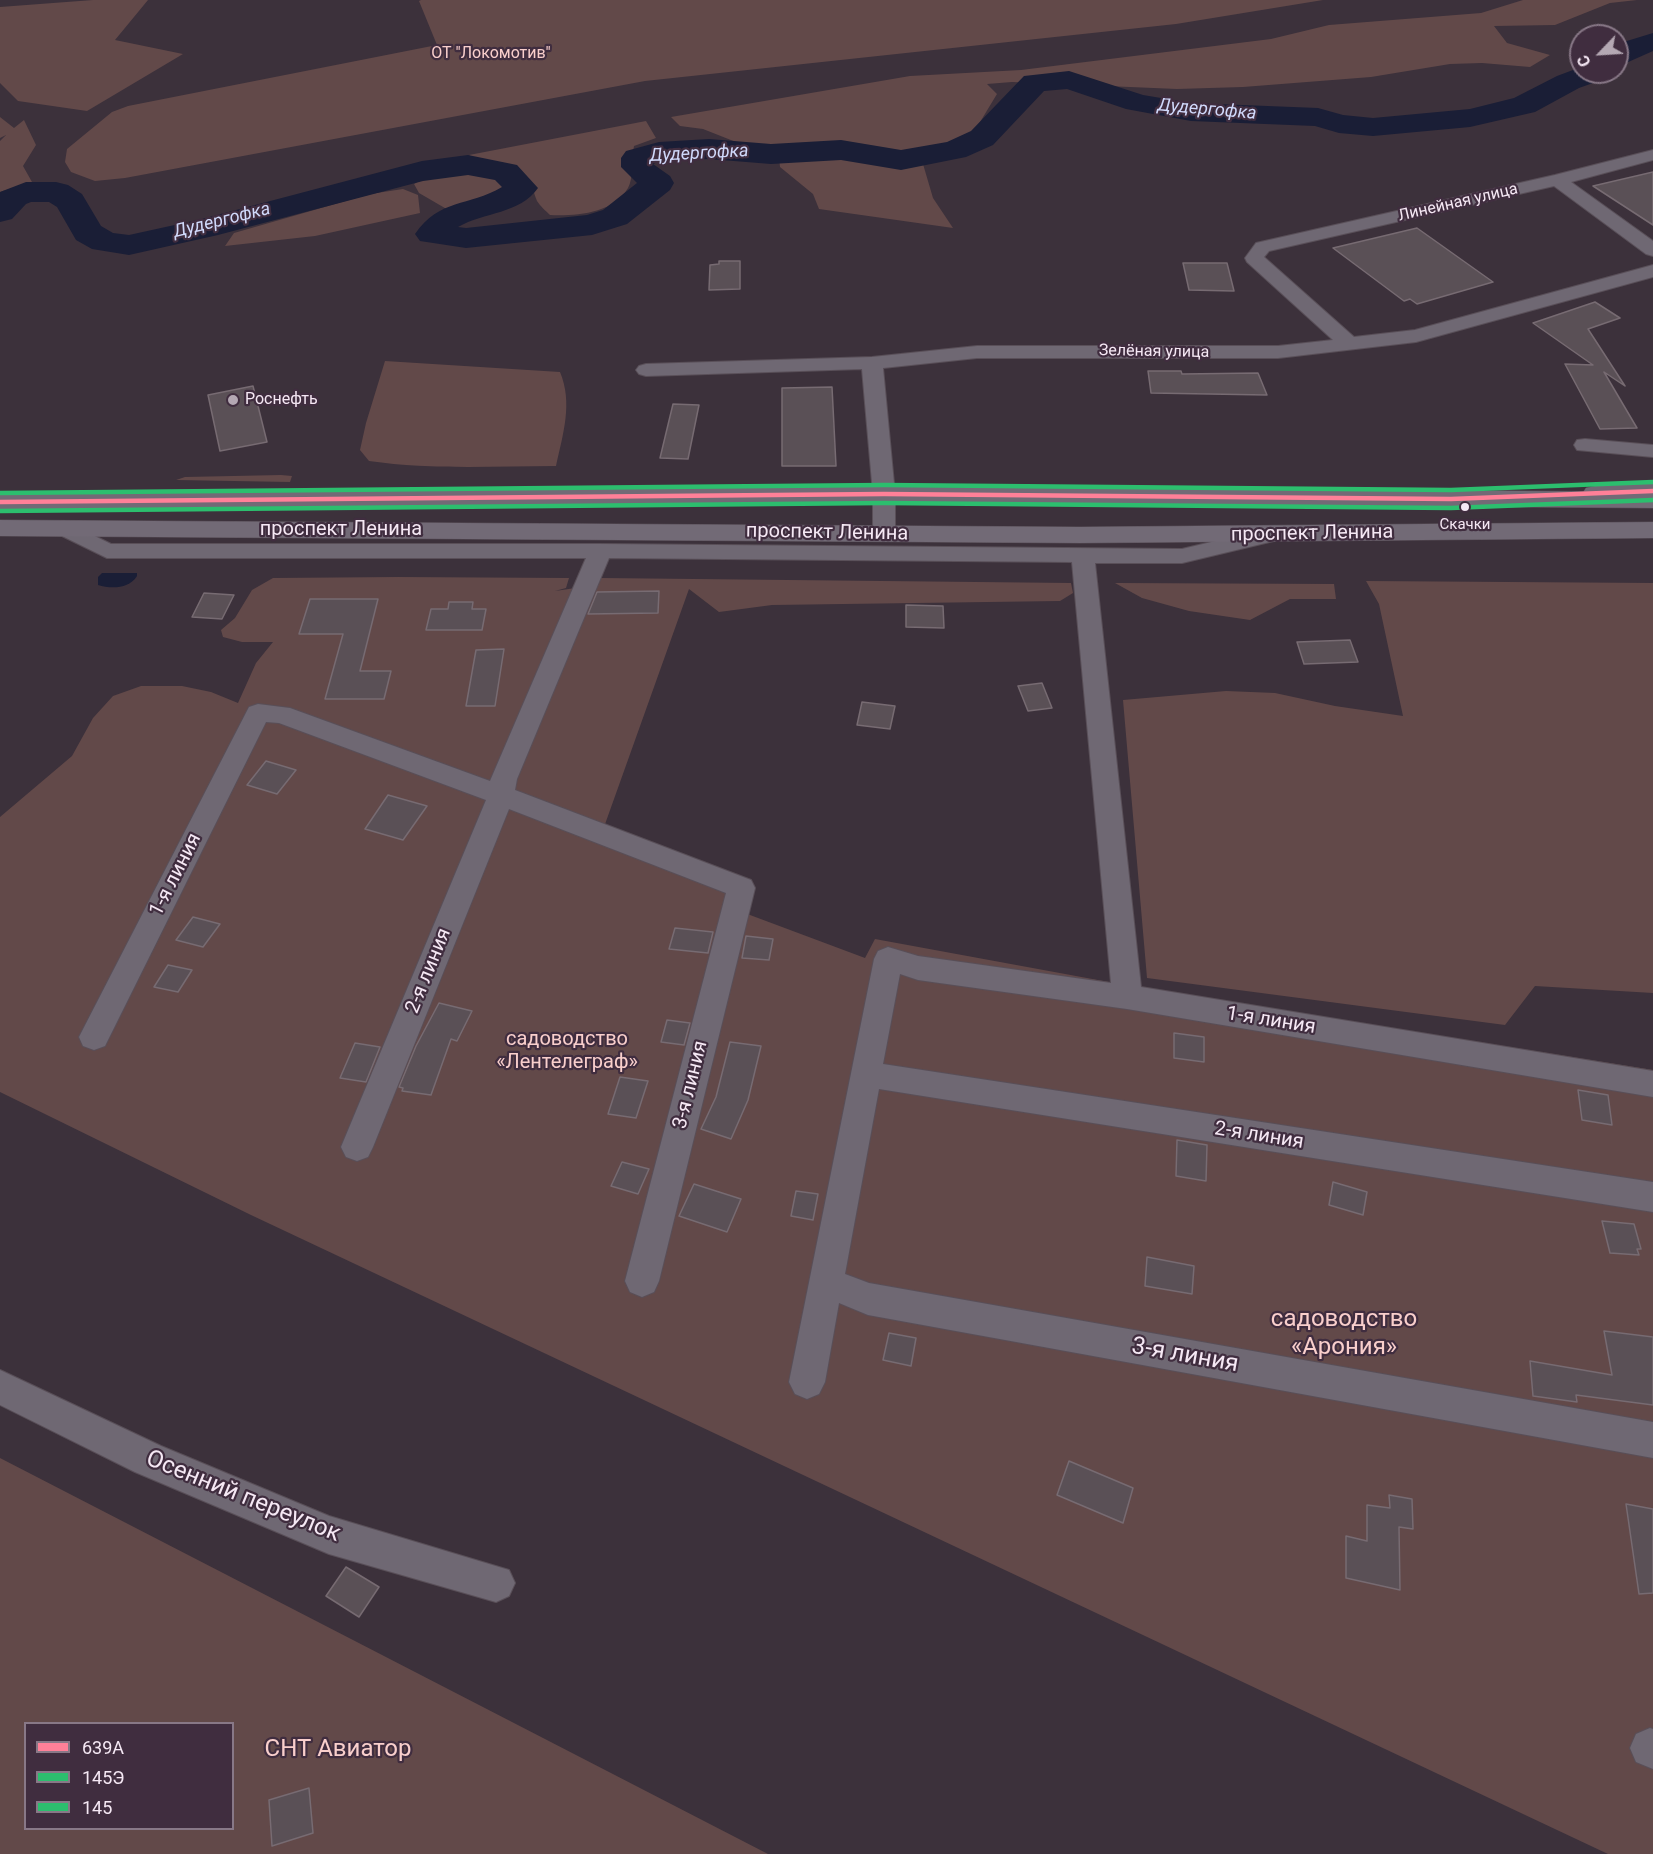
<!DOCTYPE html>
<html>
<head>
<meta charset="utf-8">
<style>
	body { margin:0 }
	#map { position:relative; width:1653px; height:1854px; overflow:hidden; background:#3c313b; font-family:Roboto,sans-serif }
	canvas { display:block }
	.legend { position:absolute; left:24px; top:1722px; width:210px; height:108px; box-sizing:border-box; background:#402d3f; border:2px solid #887887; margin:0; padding:8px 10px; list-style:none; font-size:18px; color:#f5e8f4 }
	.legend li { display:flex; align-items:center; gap:12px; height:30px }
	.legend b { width:30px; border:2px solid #887887 }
	.north { position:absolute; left:1569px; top:24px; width:60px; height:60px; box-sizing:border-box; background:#402d3f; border:2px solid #887887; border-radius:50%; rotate:245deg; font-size:16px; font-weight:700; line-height:24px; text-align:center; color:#f5e8f4 }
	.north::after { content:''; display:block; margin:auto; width:21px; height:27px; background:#b4a8b3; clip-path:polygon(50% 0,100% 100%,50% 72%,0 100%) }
</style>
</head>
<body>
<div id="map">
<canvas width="1653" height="1854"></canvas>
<ul class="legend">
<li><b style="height:8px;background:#ff8098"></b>639А</li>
<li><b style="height:8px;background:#2cbe6e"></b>145Э</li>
<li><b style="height:8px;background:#2cbe6e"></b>145</li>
</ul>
<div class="north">С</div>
</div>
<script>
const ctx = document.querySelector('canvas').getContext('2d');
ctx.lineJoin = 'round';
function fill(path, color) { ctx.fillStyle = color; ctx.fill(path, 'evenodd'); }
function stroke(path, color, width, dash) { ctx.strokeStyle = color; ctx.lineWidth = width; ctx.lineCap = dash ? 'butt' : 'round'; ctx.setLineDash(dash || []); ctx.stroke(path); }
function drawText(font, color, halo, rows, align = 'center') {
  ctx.font = font + ' Roboto,sans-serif'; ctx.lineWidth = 4.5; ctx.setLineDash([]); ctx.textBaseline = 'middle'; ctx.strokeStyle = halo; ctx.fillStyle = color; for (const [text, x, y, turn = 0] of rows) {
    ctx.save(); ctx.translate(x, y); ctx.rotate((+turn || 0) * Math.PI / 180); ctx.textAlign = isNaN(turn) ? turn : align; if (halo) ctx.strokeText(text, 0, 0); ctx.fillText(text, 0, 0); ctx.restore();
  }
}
fill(new Path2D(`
	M 93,0 L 148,0 L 115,40 L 183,54 L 87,111 L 18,101 L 0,83 L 0,7 Z
	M 421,0 L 1323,0 L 1176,24 L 645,81 L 125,178 L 95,181 L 71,172 L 65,162 L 67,149 L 112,112 L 128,106 L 437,45 L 419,1 Z
	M 1523,0 L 1637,0 L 1610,3 L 1555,25 L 1494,26 L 1507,43 L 1550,55 L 1530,67 L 1482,63 L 1450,64 L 1371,77 L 1243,87 L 1177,89 L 1012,82 L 987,84 L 997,94 L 974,132 L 958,142 L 897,153 L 838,145 L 746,146 L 703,129 L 680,126 L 671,117 L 910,76 L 1021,70 L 1271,39 L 1329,25 L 1481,13 Z
	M 0,117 L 14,128 L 24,120 L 36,145 L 23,166 L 32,182 L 0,192 L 0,141 L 6,135 L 0,138 Z
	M 646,121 L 656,138 L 634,146 C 631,159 634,178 628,188 C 613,214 575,216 550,215 C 546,211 540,206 537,201 C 533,191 531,179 521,173 C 505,163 483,168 469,155 Z
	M 817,152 L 923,164 L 933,198 L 953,228 L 819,209 L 813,194 L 780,167 L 779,157 Z
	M 454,170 C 473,171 497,170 509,186 L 497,196 L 450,211 L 419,193 L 414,184 L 434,173 Z
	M 403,189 L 418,195 L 420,213 L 315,236 L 225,246 L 234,233 L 370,194 Z
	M 385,361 L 560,372 C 573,403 563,434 556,466 C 493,466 431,470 369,461 L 360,450 L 366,423 Z
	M 281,475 L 292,476 L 290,482 L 176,480 L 185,477 Z
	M 398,577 L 569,578 L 566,588 L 555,591 L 596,585 L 601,578 L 1071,583 L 1073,593 L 1060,601 L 772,605 L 719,612 L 689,589 L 604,827 L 746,881 L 742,912 L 865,958 L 875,939 L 1125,985 L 1653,1070 L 1653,1854 L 1608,1854 L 251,1215 L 0,1092 L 0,817 L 72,756 L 93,718 L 113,696 L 141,686 L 182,686 L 211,692 L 238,703 L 256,663 L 273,642 L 242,642 L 223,637 L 221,630 L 235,618 L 252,590 L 273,578 Z
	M 1366,581 L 1653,583 L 1653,993 L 1535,986 L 1505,1025 L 1147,978 L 1123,700 L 1226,691 L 1275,693 L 1335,706 L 1403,716 L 1379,604 Z
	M 1115,583 L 1334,584 L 1336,599 L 1290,599 L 1250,620 L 1189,611 L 1142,598 Z
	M 0,1458 L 768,1854 L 0,1854 ZM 26,1724 L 232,1724 L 232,1828 L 26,1828 Z`), '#624949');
fill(new Path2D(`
	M 102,573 L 137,573 L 137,576 C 129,589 111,589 98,585 L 98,577 Z`), '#1a1e36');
fill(new Path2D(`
	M 1653,33 L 1653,51 L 1617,67 L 1617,44 Z
	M 1581,67 L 1581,72 L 1611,72 L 1607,78 L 1579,88 L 1535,112 L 1470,127 L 1373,136 L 1339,133 L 1315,126 L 1191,121 L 1126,109 L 1067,89 L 1044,91 L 993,145 L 966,157 L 901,170 L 841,160 L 771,164 L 709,159 L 660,161 L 653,164 L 670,176 L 674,183 L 670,190 L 627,224 L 592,235 L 466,248 L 420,241 L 415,234 C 440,198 468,207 502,187 L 495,180 L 468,175 L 423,181 L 218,235 L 129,255 L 92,249 L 76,240 L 57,207 L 49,202 L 31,202 L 26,204 L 12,219 L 0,222 L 0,192 L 26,182 L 56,182 L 68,185 L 82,194 L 101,226 L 113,233 L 129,235 L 202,219 L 422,161 L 468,155 L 517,165 L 538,188 C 520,214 484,212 458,227 L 466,228 L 587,215 L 603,210 L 637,183 L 621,167 L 621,158 L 626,151 L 659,142 L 709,139 L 771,144 L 841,140 L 901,150 L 947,142 L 971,131 L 1024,76 L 1069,71 L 1143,95 L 1191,103 L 1318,108 L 1343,115 L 1373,118 L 1470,109 L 1514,98 L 1557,76 Z`), '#1a1e36');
const building = new Path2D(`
	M 1653,172 L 1653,225 L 1593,186 Z
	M 1417,228 L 1493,282 L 1417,304 L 1410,299 L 1404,301 L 1333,248 Z
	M 719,261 L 740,261 L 740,289 L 709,290 L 710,265 L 719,264 Z
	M 1183,263 L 1227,263 L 1234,291 L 1189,290 Z
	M 1595,302 L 1620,318 L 1588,329 L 1625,386 L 1604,372 L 1637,428 L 1600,429 L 1565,364 L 1593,365 L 1533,323 Z
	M 1148,371 L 1181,371 L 1182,374 L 1258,373 L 1267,395 L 1151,393 Z
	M 253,386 L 267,442 L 220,451 L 208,395 Z
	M 832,387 L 836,466 L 782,466 L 782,388 Z
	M 673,404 L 699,405 L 688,459 L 660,458 Z
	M 659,591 L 658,613 L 588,614 L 597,592 Z
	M 204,593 L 234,595 L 222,619 L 192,617 Z
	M 310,599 L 378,599 L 360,671 L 391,671 L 384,699 L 325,699 L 343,634 L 299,634 Z
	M 449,602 L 473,602 L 472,609 L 486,609 L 482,630 L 426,630 L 431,609 L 448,609 Z
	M 906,605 L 943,606 L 944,628 L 906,627 Z
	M 1350,640 L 1358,662 L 1304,664 L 1297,642 Z
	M 504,649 L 495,706 L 466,706 L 476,650 Z
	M 1042,683 L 1052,708 L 1028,711 L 1018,686 Z
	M 862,702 L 895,706 L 890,729 L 857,725 Z
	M 266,761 L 296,770 L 277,794 L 247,785 Z
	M 388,795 L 427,806 L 403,840 L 365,829 Z
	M 193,917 L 220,924 L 203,947 L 176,940 Z
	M 675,928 L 713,932 L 708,953 L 669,949 Z
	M 746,936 L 773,939 L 769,960 L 742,958 Z
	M 168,965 L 192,970 L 178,992 L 154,987 Z
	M 439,1003 L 472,1011 L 457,1041 L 451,1039 L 431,1095 L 402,1091 L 403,1088 L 399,1087 L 416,1046 Z
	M 667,1020 L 690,1023 L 684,1045 L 661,1042 Z
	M 1174,1033 L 1204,1037 L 1204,1062 L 1174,1058 Z
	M 730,1042 L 761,1046 L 748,1100 L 731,1139 L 701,1129 L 716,1097 Z
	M 355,1043 L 380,1047 L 366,1082 L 340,1078 Z
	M 620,1077 L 648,1081 L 636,1118 L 608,1114 Z
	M 1578,1090 L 1608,1095 L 1612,1125 L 1582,1120 Z
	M 1177,1140 L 1207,1145 L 1206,1181 L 1176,1176 Z
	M 622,1162 L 649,1169 L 638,1194 L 611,1186 Z
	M 1333,1182 L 1367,1192 L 1363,1215 L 1329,1205 Z
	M 694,1184 L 741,1199 L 727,1232 L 679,1216 Z
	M 796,1191 L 818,1194 L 813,1220 L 791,1216 Z
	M 1602,1221 L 1634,1224 L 1641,1249 L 1637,1249 L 1639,1255 L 1610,1253 Z
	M 1147,1257 L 1194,1266 L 1192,1294 L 1145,1286 Z
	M 1604,1331 L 1653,1337 L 1653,1405 L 1576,1395 L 1577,1402 L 1533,1396 L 1530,1361 L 1612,1375 Z
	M 889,1333 L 916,1338 L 911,1366 L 883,1360 Z
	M 1069,1461 L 1133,1488 L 1123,1523 L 1057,1495 Z
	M 1389,1495 L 1412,1499 L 1413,1529 L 1399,1527 L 1400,1590 L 1346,1578 L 1346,1536 L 1367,1541 L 1367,1505 L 1390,1508 Z
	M 1626,1504 L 1653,1509 L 1653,1593 L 1639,1594 Z
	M 346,1567 L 379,1587 L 359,1617 L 326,1596 Z
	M 309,1788 L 313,1833 L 272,1846 L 269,1800 Z`);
fill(building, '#5a5056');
stroke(building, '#776b72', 1.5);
const minor = new Path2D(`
	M 1653,150 L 1653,160 L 1571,182 L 1653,241 L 1653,256 L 1646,254 L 1554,186 L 1269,251 L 1264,257 L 1354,337 L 1415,330 L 1653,265 L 1653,277 L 1416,342 L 1278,358 L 977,358 L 883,368 L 895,494 L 895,534 L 892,539 L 884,541 L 876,539 L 873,534 L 873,494 L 862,369 L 646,376 L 639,374 L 636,370 L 639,366 L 646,364 L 872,357 L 977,346 L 1278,346 L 1333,340 L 1247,262 L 1245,258 L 1256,243 L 1555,175 Z
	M 1585,439 L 1653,445 L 1653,457 L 1577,450 L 1574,445 L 1577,440 Z
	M 64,521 L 111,544 L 601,544 L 1182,549 L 1270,528 L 1278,530 L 1281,535 L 1278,540 L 1182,563 L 1095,563 L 1141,987 L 1653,1071 L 1653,1097 L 1127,1009 L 918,980 L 900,974 L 883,1064 L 1653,1182 L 1653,1212 L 879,1089 L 845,1274 L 869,1283 L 1653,1422 L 1653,1458 L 868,1315 L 839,1303 L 825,1382 L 819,1394 L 807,1399 L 795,1394 L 789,1382 L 874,959 L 878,951 L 888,947 L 918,956 L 1111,983 L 1072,562 L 609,558 L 517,779 L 515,790 L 751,880 L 755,888 L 659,1281 L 654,1292 L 642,1297 L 630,1292 L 625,1281 L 726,893 L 509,809 L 373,1147 L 368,1157 L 357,1161 L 346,1157 L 341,1147 L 486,800 L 279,723 L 266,722 L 105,1046 L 94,1050 L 83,1046 L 79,1037 L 249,707 L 258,704 L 290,708 L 490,781 L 586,558 L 107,558 L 56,533 L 53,528 L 56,523 Z
	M 0,1370 L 161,1446 L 329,1516 L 509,1570 L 515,1583 L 509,1596 L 496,1602 L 329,1554 L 135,1472 L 0,1405 Z
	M 1650,1728 L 1653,1729 L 1653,1769 L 1636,1762 L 1630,1748 L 1636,1734 Z`);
const primary = new Path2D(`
	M 1653,483 L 1653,499 L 1595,502 L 1586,500 L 1582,494 L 1586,488 L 1595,486 Z`);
const trunk = new Path2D(`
	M 884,486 L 1653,492 L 1653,508 L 884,502 L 0,510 L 0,494 Z
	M 0,520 L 1080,527 L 1653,522 L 1653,538 L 1080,543 L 0,536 Z`);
stroke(minor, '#594f58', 2);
stroke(primary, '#594f58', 1);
stroke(trunk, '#594f58', 1);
fill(minor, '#6f6873');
fill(primary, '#716875');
fill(trunk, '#726a76');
stroke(new Path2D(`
	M 0,502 L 884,494 L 1451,499 L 1653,491`), '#ff8098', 4.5);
stroke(new Path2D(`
	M 0,511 L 884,503 L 1451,508 L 1653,500`), '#2cbe6e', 4.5);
stroke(new Path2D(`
	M 0,493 L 884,485 L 1451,490 L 1653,482`), '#2cbe6e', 4.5);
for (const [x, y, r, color] of [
	[233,400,6,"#b4a8b3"],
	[1465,507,5,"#f5e8f4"]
]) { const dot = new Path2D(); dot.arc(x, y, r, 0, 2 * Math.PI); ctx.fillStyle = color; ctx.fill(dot); stroke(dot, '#402d3f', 2); }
drawText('15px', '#f5e8f4', '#402d3f', [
	["Скачки",1465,525]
]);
drawText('16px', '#f9cfcc', '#402d3f', [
	["ОТ \"Локомотив\"",491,54]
]);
drawText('16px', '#f5e8f4', '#402d3f', [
	["Линейная улица",1458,203,-13],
	["Зелёная улица",1154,352,1]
]);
drawText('16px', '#f5e8f4', '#402d3f', [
	["Роснефть",245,400]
], 'left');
drawText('italic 18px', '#d0d9fb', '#402d3f', [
	["Дудергофка",1207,110,5],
	["Дудергофка",699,154,-3],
	["Дудергофка",222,221,-14]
]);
drawText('20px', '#f5e8f4', '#402d3f', [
	["проспект Ленина",341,530],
	["проспект Ленина",827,533,1],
	["проспект Ленина",1312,534,-1],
	["1-я линия",176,875,-63],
	["2-я линия",429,971,-68],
	["1-я линия",1271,1021,9],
	["3-я линия",691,1085,-76],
	["2-я линия",1259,1136,9]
]);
drawText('20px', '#f9cfcc', '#402d3f', [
	["садоводство",567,1040],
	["«Лентелеграф»",567,1063]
]);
drawText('24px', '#f9cfcc', '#402d3f', [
	["садоводство",1344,1320],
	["«Арония»",1344,1348],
	["СНТ Авиатор",338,1750]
]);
drawText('24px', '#f5e8f4', '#402d3f', [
	["3-я линия",1185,1356,10],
	["Осенний переулок",243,1497,22]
]);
</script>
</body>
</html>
